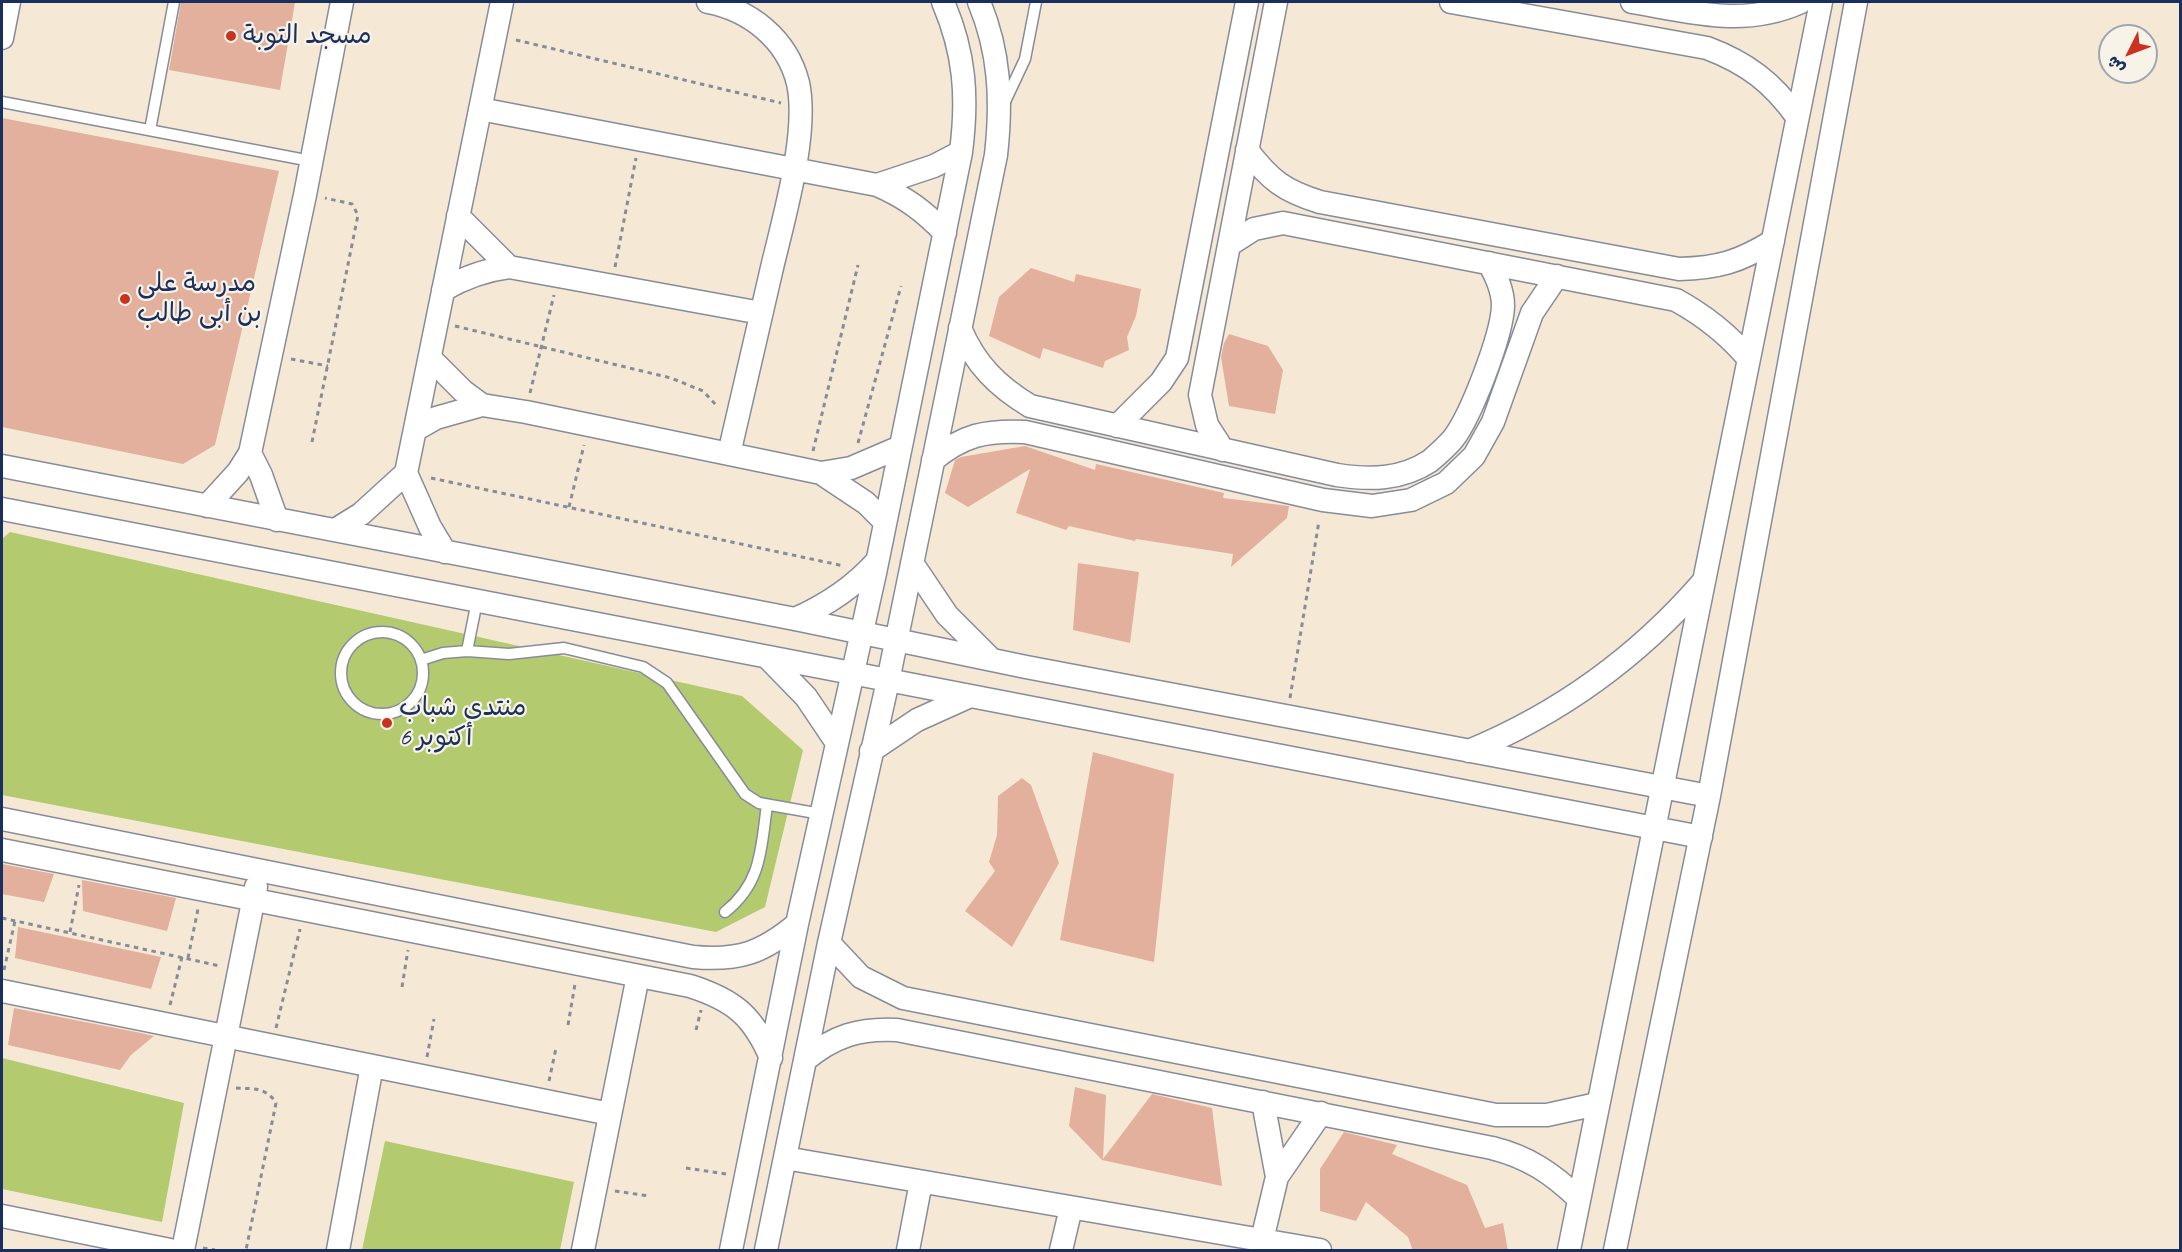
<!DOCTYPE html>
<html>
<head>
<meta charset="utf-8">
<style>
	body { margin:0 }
	#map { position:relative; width:2182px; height:1252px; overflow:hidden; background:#f5e9d5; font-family:Caveat,"Playpen Sans Arabic",sans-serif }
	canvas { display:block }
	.frame { position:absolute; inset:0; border:3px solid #1b2f5e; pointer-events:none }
	.north { position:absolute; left:2098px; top:24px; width:60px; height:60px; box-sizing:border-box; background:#f7f3e8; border:2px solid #9fa5b1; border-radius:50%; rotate:228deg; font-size:16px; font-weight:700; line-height:24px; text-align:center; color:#1b2f5e }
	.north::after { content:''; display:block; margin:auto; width:21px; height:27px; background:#c8321e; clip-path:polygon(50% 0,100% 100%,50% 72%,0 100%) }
</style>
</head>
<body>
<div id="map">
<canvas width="2182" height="1252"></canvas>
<div class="frame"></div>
<div class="north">ش</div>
</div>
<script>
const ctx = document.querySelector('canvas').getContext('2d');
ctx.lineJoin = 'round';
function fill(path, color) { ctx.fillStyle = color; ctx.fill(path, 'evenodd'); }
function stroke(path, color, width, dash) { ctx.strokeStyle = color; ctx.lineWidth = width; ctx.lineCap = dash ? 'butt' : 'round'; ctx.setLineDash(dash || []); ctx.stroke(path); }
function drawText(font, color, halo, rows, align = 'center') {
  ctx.font = font + ' Caveat,"Playpen Sans Arabic",sans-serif'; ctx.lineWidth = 4.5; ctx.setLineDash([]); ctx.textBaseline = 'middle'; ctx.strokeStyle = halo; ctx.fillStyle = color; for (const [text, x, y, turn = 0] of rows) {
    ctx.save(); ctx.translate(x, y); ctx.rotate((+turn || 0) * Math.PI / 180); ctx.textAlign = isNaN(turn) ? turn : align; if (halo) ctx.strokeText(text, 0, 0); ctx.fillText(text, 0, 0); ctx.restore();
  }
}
fill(new Path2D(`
	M 10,532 L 742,696 L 803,750 L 765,907 L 716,932 L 2,795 L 2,539 Z
	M 2,1058 L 184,1103 L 162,1222 L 2,1189 Z
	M 385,1141 L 574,1182 L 560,1250 L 362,1250 Z`), '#b3ca6f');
fill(new Path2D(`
	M 181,2 L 295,2 L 280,90 L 169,70 Z
	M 2,118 L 279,171 L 215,445 L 183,464 L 2,427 Z
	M 1031,268 L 1074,282 L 1076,274 L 1141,289 L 1136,316 L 1127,337 L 1129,350 L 1105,361 L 1103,368 L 1043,348 L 1040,359 L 989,336 L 999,297 Z
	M 1229,334 L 1268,346 L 1283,370 L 1275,414 L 1229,406 L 1221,357 L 1224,343 Z
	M 1025,446 L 1095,470 L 1096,464 L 1224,493 L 1223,498 L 1289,506 L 1287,518 L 1231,567 L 1233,554 L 1136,539 L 1135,541 L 1069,526 L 1066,530 L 1016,513 L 1030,469 L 968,507 L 945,493 L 955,460 L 961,457 Z
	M 1078,563 L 1139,572 L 1130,643 L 1073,630 Z
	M 1093,752 L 1174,774 L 1154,962 L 1060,940 Z
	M 1022,778 L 1031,785 L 1059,863 L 1012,947 L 965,911 L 995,871 L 989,862 L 997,835 L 998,796 Z
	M 2,864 L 54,874 L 44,902 L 2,894 Z
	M 82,880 L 176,898 L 167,931 L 83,911 Z
	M 18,927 L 161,957 L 151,989 L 15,958 Z
	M 14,1008 L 141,1033 L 154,1036 L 131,1055 L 120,1070 L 8,1045 Z
	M 1075,1087 L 1106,1095 L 1103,1159 L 1152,1094 L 1212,1108 L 1222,1186 L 1102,1160 L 1069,1126 Z
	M 1344,1132 L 1397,1145 L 1392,1154 L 1467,1185 L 1485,1228 L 1503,1223 L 1508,1251 L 1413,1251 L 1408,1237 L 1366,1202 L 1356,1221 L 1320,1211 L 1320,1169 Z`), '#e2b09c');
const lane = new Path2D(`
	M 2,102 L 311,161
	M 1003,106 L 1025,59 L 1036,2
	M 150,130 L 174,2
	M341 673a41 41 0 1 1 82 0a41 41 0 1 1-82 0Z
	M 467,651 L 477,601
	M 421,660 L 443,653 L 467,651 L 509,654 L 564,648 L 643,667 L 667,683 L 745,794 L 759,803 L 821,814
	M 725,912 C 762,883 761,848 767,805`);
const street = new Path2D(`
	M 708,2 C 750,10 787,39 798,83 C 809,134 783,220 771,272 C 757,332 743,393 729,454
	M 1451,2 L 1707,48 C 1747,63 1773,83 1797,117
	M 1632,2 C 1691,12 1744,28 1801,2
	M 2,38 L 9,2
	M 480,109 L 877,185 C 905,197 924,211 945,233
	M 1247,150 C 1270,180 1284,191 1320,202 L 1679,269 C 1718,268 1739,262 1773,241
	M 877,185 L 934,166 L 961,152
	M 458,216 L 509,267
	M 1229,245 L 1254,229 L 1283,223 L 1676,300 C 1705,316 1727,333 1748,358
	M 443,290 C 465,277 485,270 509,267 L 761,313
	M 960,328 C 975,364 997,386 1030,406 L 1337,475 C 1370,480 1401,480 1430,461 C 1437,455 1447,446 1453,439 C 1471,416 1502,335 1503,306 C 1503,290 1496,276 1489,263
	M 430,358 L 463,391 L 482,405
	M 1117,426 L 1161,382 L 1177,358 L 1247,2
	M 415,430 L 436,418 L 482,405 L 526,412 L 821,473 L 866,503 L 885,522
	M 1223,450 L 1207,425 L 1200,395 L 1276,2
	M 250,453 L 261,475 L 277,520
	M 933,460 C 963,435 986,430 1025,432 L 1323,500 L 1372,506 L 1411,500 L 1446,483 L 1474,456 L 1493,422 L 1532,313 L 1557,276
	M 2,466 L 795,619 L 1026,667 L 1709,796
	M 406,473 L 430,527 L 445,552
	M 821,473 L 851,468 L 900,447
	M 207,506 L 238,472 L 250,453 L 305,195 L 342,2
	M 2,509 L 1701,837
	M 335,530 L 361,514 L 406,473 L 502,2
	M 912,563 L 947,615 L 991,659
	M 795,619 C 827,605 854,587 877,561
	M 767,657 L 806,697 L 837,743
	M 871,751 L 917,720 L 968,697
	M 1469,751 C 1561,713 1637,658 1703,582
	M 2,819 L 693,957 C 739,961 762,953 797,924
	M 2,850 L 690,986 C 734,1000 753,1016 771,1058
	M 829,943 L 861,977 L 903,998 L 1496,1115 L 1547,1115 L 1597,1104
	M 2,991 L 610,1114
	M 805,1060 C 834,1036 859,1028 897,1030 L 1492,1148 C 1528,1157 1552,1173 1579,1199
	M 1263,1102 L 1277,1177
	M 785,1158 L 1320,1250
	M 2,1216 L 170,1250
	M 1262,1240 L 1277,1177 L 1321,1113
	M 183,1250 L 256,887
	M 338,1250 L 372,1066
	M 583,1250 L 638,976
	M 731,1250 L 797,924 L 875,573 L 961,152 C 968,97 965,53 943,2
	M 766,1250 L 829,943 L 888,681 L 996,155 C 1002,101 1000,52 979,2
	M 908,1250 L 921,1182
	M 1061,1250 L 1071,1208
	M 1569,1250 L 1821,2
	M 1615,1250 L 1709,796 L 1856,2`);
stroke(lane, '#888c9a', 13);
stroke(street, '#888c9a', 25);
stroke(new Path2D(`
	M 516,40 L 781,103
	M 615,267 L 636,158
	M 455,326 L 671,378 L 703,391 L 718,407
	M 291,359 L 328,366
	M 530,393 L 554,295
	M 312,442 L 358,215 L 352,204 L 325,198
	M 858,443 L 901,286
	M 813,451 L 858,265
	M 431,478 L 844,566
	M 569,507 L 584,445
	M 1290,698 L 1319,521
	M 2,918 L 220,966
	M 70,932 L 79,885
	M 188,958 L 198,909
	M 4,970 L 15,921
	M 402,987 L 408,950
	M 170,1005 L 182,957
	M 568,1025 L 575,984
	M 276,1028 L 300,929
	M 696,1030 L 701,1010
	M 427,1057 L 434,1019
	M 549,1081 L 556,1048
	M 236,1088 C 253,1089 266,1087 276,1103 L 246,1250
	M 686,1168 L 726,1174
	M 615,1191 L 649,1196
	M 203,1248 L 215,1250`), '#888c9a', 3, [4.5, 4.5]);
stroke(lane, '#fff', 10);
stroke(street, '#fff', 22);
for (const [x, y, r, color] of [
	[231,36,6,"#c8321e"],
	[125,299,6,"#c8321e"],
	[387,723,6,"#c8321e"]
]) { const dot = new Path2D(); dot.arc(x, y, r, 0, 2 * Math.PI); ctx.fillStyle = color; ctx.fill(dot); stroke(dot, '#f7f3e8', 2); }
drawText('26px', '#1b2f5e', '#f7f3e8', [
	["مسجد التوبة",243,36],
	["مدرسة على",137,284],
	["بن أبى طالب",137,314],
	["منتدى شباب",399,708],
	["6 أكتوبر",399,738]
], 'left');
</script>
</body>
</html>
